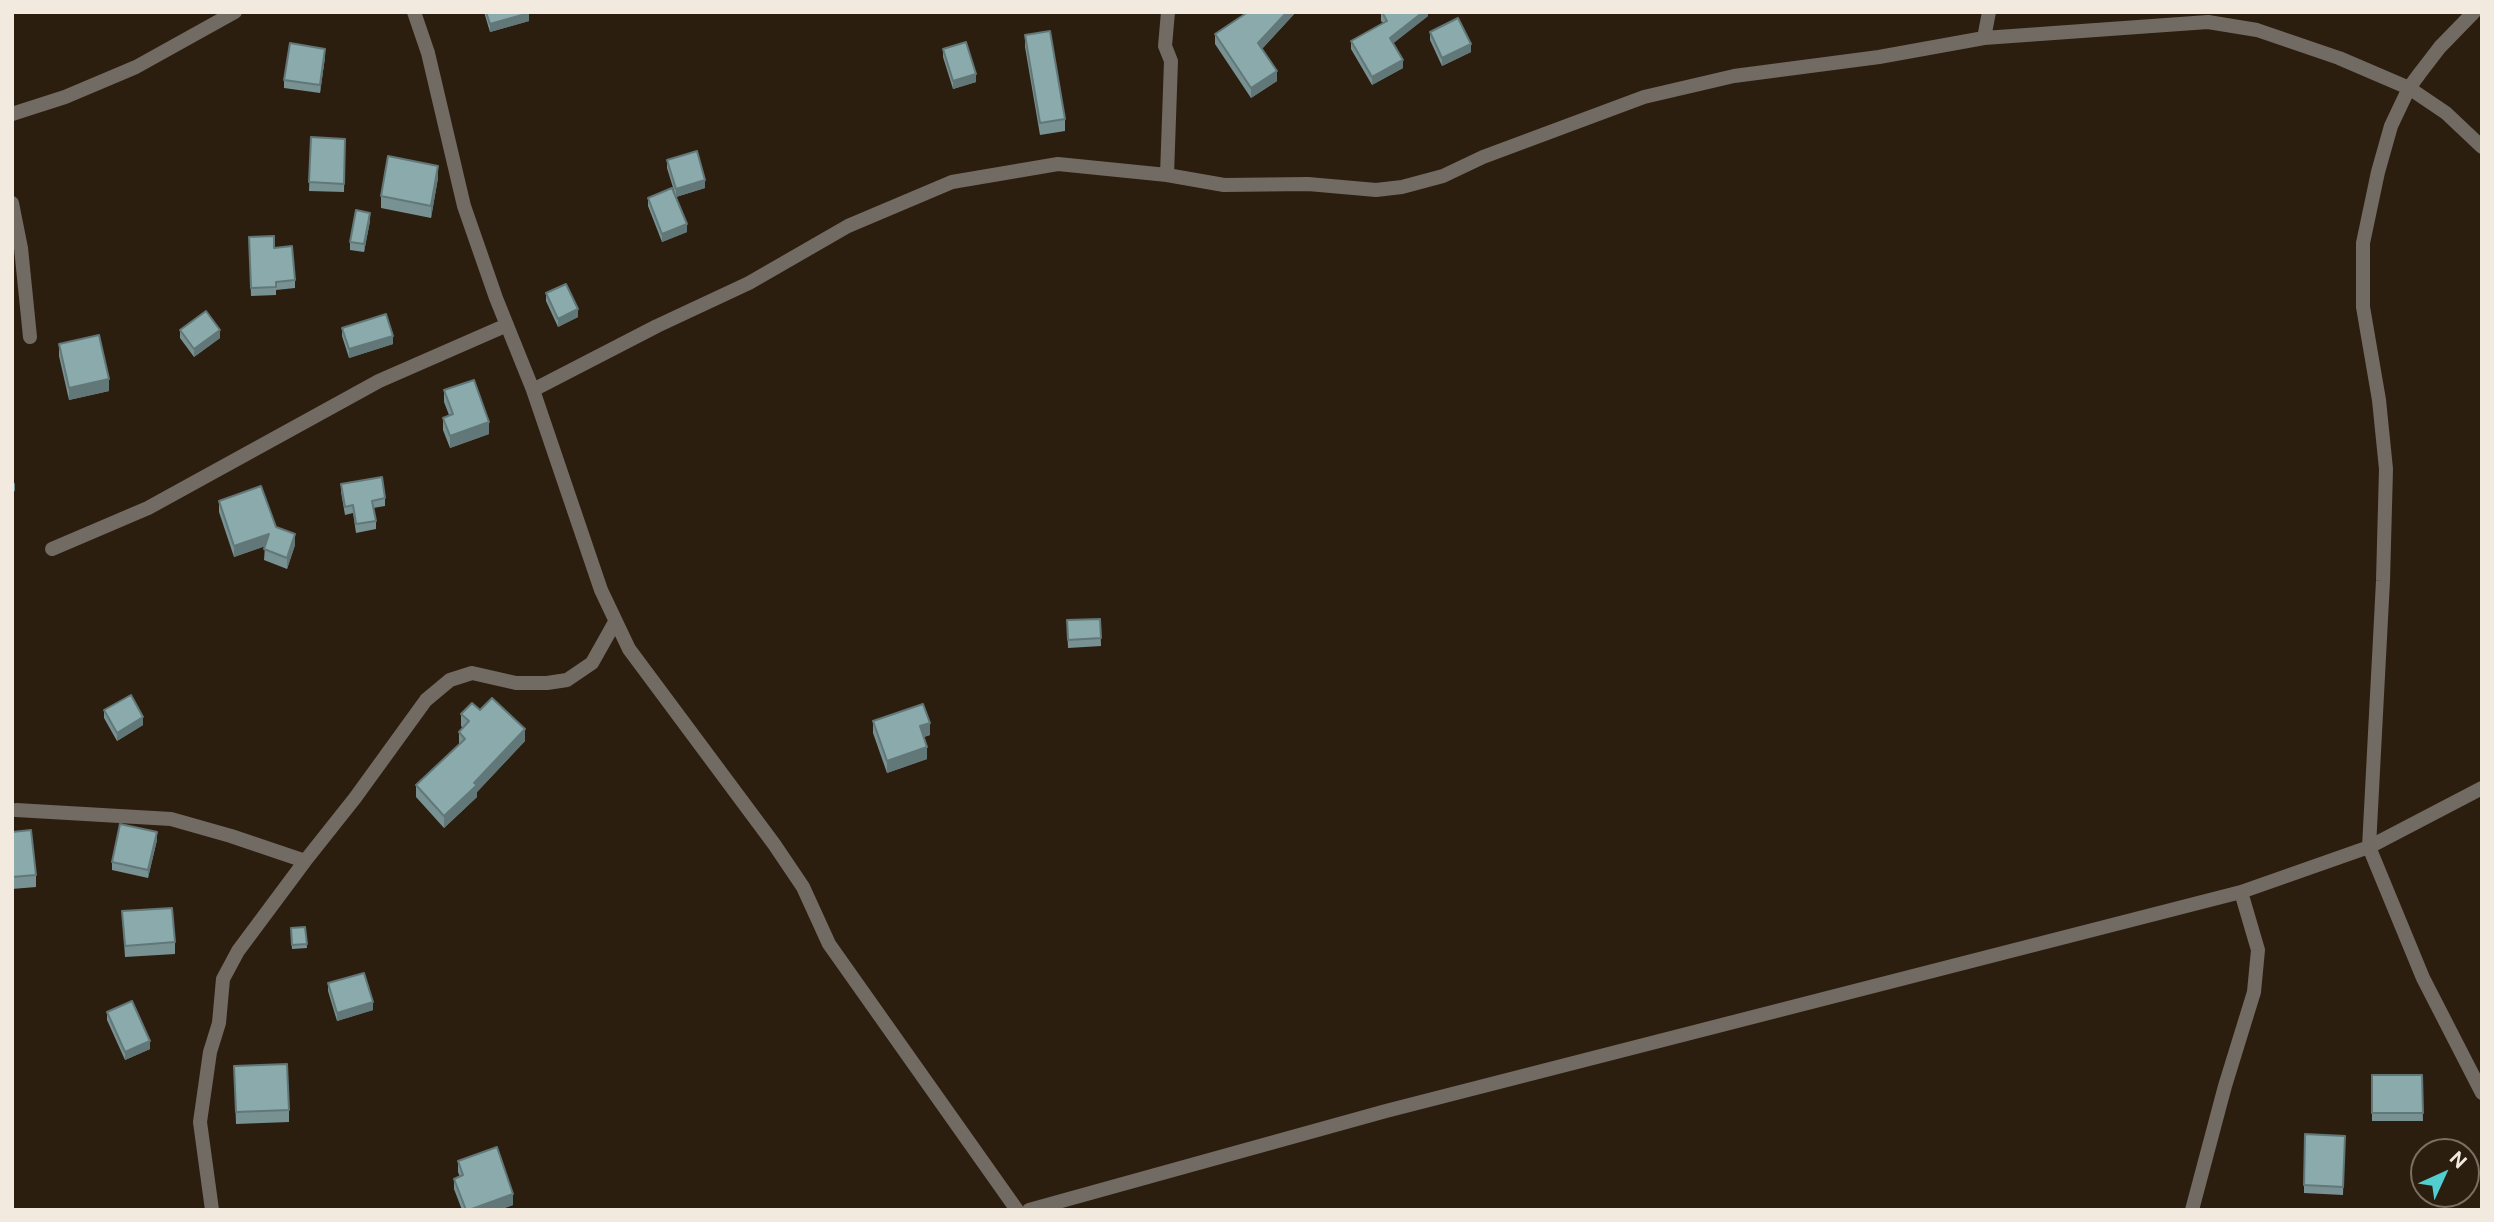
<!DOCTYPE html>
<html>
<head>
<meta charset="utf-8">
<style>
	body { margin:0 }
	#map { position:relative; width:2494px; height:1222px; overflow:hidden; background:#2c1e0f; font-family:"Public Sans",sans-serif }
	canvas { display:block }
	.frame { position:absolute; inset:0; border:14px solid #f2e9df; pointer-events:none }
	.north { position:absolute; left:2410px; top:1138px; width:70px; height:70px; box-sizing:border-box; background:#2c1e0f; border:2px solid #7b6f62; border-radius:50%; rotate:45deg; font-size:19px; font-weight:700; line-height:28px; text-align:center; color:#f2e9df }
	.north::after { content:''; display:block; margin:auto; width:24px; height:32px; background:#52cdd0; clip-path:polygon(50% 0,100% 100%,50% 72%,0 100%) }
</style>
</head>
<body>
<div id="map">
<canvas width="2494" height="1222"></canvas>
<div class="frame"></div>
<div class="north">N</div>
</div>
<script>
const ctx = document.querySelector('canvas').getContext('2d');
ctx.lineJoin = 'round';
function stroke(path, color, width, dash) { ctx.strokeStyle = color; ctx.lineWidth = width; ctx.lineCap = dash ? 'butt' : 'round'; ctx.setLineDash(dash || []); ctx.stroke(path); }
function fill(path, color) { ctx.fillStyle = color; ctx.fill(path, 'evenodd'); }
stroke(new Path2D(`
	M 414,12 L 428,53 L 464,206 L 496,298 L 533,390 L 601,590 L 629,649 L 774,844 L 803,887 L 829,944 L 1017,1210
	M 2474,12 L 2440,47 L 2420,73 L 2409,88 L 2391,126 L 2378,172 L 2363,243 L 2363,307 L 2379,400 L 2386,469 L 2383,581 L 2369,847 L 2423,978 L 2482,1093
	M 1984,38 L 1989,12
	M 12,114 L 65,97 L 136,67 L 235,12
	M 1167,175 L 1171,61 L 1165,46 L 1168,12
	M 12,203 L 21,248 L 30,337
	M 533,390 L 657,326 L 749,283 L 848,226 L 952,182 L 1058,164 L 1167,175 L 1224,185 L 1308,184 L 1376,190 L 1402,187 L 1443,176 L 1483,157 L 1644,97 L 1734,76 L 1879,57 L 1984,38 L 2208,22 L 2257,30 L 2339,58 L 2409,88 L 2446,113 L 2482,147
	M 52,549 L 148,508 L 379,381 L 507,325
	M 16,810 L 171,819 L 231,836 L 305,861
	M 212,1210 L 200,1122 L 210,1052 L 219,1023 L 223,979 L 238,951 L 305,861 L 355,798 L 426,700 L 450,680 L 472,673 L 516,683 L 547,683 L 567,680 L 592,663 L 615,622
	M 1029,1210 L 1386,1111 L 2241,892 L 2369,847 L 2482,788
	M 2192,1210 L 2225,1086 L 2254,992 L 2258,950 L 2241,892`), '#726b63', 14);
fill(new Path2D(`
	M 484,12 L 529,12 L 529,21 L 490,32 Z
	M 1248,12 L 1296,12 L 1262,49 L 1277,81 L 1251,98 L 1215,44 L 1215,34 Z
	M 1428,12 L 1428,16 L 1393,43 L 1403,68 L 1372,85 L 1351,49 L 1351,41 L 1383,23 L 1381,21 L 1381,13 Z
	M 1430,32 L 1471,52 L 1442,66 L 1430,40 Z
	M 1025,35 L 1065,119 L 1065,131 L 1040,135 L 1025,47 Z
	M 943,49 L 976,82 L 953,89 L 943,57 Z
	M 325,57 L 320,93 L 284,88 L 284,80 Z
	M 311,137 L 345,139 L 344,192 L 309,191 Z
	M 667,160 L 705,188 L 676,197 L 687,232 L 662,242 L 648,206 L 648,198 L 675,194 L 667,168 Z
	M 438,178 L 431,218 L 381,208 L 381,196 Z
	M 370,221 L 364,252 L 350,250 L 350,242 Z
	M 249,237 L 274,248 L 295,280 L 295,288 L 276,290 L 276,295 L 251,296 Z
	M 546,293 L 578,317 L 558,327 L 546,301 Z
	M 342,328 L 393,344 L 349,358 L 342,336 Z
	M 180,330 L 220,338 L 194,357 L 180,338 Z
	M 59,344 L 109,391 L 69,400 L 59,356 Z
	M 444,390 L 489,434 L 450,448 L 443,430 L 443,418 L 449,415 L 444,402 Z
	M 341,484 L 385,498 L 385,506 L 373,508 L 376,521 L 376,529 L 356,533 L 353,513 L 345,515 L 341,492 Z
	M 219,501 L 276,527 L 295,545 L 287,569 L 264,560 L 265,546 L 234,557 L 219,512 Z
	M 1100,619 L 1101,646 L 1068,648 L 1067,620 Z
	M 104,710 L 143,725 L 117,741 L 104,718 Z
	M 480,710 L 525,741 L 477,792 L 477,797 L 444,828 L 416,797 L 416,785 L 459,745 L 459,732 L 463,728 L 461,726 L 461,714 Z
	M 873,721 L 930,735 L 924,737 L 927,759 L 887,773 L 873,733 Z
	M 12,832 L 36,875 L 36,887 L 12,889 Z
	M 157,840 L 148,878 L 112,870 L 112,862 Z
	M 122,911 L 175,942 L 175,954 L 125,957 Z
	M 305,927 L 307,948 L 292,949 L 291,928 Z
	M 328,983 L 373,1010 L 337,1021 L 328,991 Z
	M 107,1012 L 150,1049 L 125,1060 L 107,1020 Z
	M 234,1066 L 289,1110 L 289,1122 L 236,1124 Z
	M 2372,1075 L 2422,1075 L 2423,1121 L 2372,1121 Z
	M 2345,1136 L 2343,1195 L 2304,1193 L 2304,1185 Z
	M 458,1161 L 513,1205 L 499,1210 L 462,1210 L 454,1189 L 454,1179 L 460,1177 L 458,1172 Z`), '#789293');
fill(new Path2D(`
	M 1287,12 L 1296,12 L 1258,53 L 1258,43 Z
	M 1423,12 L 1428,12 L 1428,16 L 1390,46 L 1390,38 Z
	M 529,13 L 529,21 L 490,32 L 490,24 Z
	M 1471,44 L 1471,52 L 1442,66 L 1442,58 Z
	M 325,49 L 325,57 L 320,93 L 320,85 Z
	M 1403,60 L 1403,68 L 1372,85 L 1372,77 Z
	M 1277,71 L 1277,81 L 1251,98 L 1251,88 Z
	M 976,74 L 976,82 L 953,89 L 953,81 Z
	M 438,166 L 438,178 L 431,218 L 431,206 Z
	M 705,180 L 705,188 L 676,197 L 676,189 Z
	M 370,213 L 370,221 L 364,252 L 364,244 Z
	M 687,224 L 687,232 L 662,242 L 662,234 Z
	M 578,309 L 578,317 L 558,327 L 558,319 Z
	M 220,330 L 220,338 L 194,357 L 194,349 Z
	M 393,336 L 393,344 L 349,358 L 349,349 Z
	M 109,379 L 109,391 L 69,400 L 69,388 Z
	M 489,422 L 489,434 L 450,448 L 450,436 Z
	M 15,483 L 15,491 L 12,492 L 12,484 Z
	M 269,534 L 269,545 L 234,557 L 234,546 Z
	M 295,534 L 295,545 L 287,569 L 287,558 Z
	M 143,717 L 143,725 L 117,741 L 117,733 Z
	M 930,723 L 930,735 L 920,738 L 920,726 Z
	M 525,729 L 525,741 L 477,792 L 477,797 L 444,828 L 444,816 Z
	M 927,747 L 927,759 L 887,773 L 887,761 Z
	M 157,832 L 157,840 L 148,878 L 148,870 Z
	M 373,1002 L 373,1010 L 337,1021 L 337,1013 Z
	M 150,1041 L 150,1049 L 125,1060 L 125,1052 Z
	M 513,1194 L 513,1205 L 499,1210 L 469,1210 Z`), '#617778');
const building = new Path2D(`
	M 486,12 L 529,12 L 529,13 L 490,24 Z
	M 1248,12 L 1287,12 L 1258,43 L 1277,71 L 1251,88 L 1215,34 Z
	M 1382,12 L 1423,12 L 1390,38 L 1403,60 L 1372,77 L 1351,41 L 1387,21 Z
	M 1458,18 L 1471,44 L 1442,58 L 1430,32 Z
	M 1050,31 L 1065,119 L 1040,123 L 1025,35 Z
	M 966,42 L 976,74 L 953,81 L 943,49 Z
	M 290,43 L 325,49 L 320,85 L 284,80 Z
	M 311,137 L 345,139 L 344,184 L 309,182 Z
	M 697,151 L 705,180 L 676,189 L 667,160 Z
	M 388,156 L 438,166 L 431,206 L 381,196 Z
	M 672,188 L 687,224 L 662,234 L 648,198 Z
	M 356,210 L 370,213 L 364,244 L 350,242 Z
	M 274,236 L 274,248 L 292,246 L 295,280 L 276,282 L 276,287 L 251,288 L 249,237 Z
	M 566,284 L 578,309 L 558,319 L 546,293 Z
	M 206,311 L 220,330 L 194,349 L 180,330 Z
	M 386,314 L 393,336 L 349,349 L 342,328 Z
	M 99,335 L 109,379 L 69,388 L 59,344 Z
	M 474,380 L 489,422 L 450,436 L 443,418 L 453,414 L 444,390 Z
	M 382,477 L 385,498 L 372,501 L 376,521 L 356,524 L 353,505 L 345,507 L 341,484 Z
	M 261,486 L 276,527 L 295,534 L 287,558 L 264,549 L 269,534 L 234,546 L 219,501 Z
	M 1100,619 L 1101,638 L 1068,640 L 1067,620 Z
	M 131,695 L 143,717 L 117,733 L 104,710 Z
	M 492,698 L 525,729 L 474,783 L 477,785 L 444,816 L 416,785 L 465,739 L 459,732 L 469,721 L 461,714 L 472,703 L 480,710 Z
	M 923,704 L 930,723 L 920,726 L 927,747 L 887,761 L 873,721 Z
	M 120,824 L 157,832 L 148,870 L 112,862 Z
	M 31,830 L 36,875 L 12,877 L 12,832 Z
	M 172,908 L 175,942 L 125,946 L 122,911 Z
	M 305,927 L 307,944 L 292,945 L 291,928 Z
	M 364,973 L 373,1002 L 337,1013 L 328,983 Z
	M 132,1001 L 150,1041 L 125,1052 L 107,1012 Z
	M 287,1064 L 289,1110 L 236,1112 L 234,1066 Z
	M 2372,1075 L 2422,1075 L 2423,1113 L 2372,1113 Z
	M 2305,1134 L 2345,1136 L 2343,1187 L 2304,1185 Z
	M 497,1147 L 513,1194 L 469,1210 L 466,1210 L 454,1179 L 463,1175 L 458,1161 Z`);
fill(building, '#8baaab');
stroke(building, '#617778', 2);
</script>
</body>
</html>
